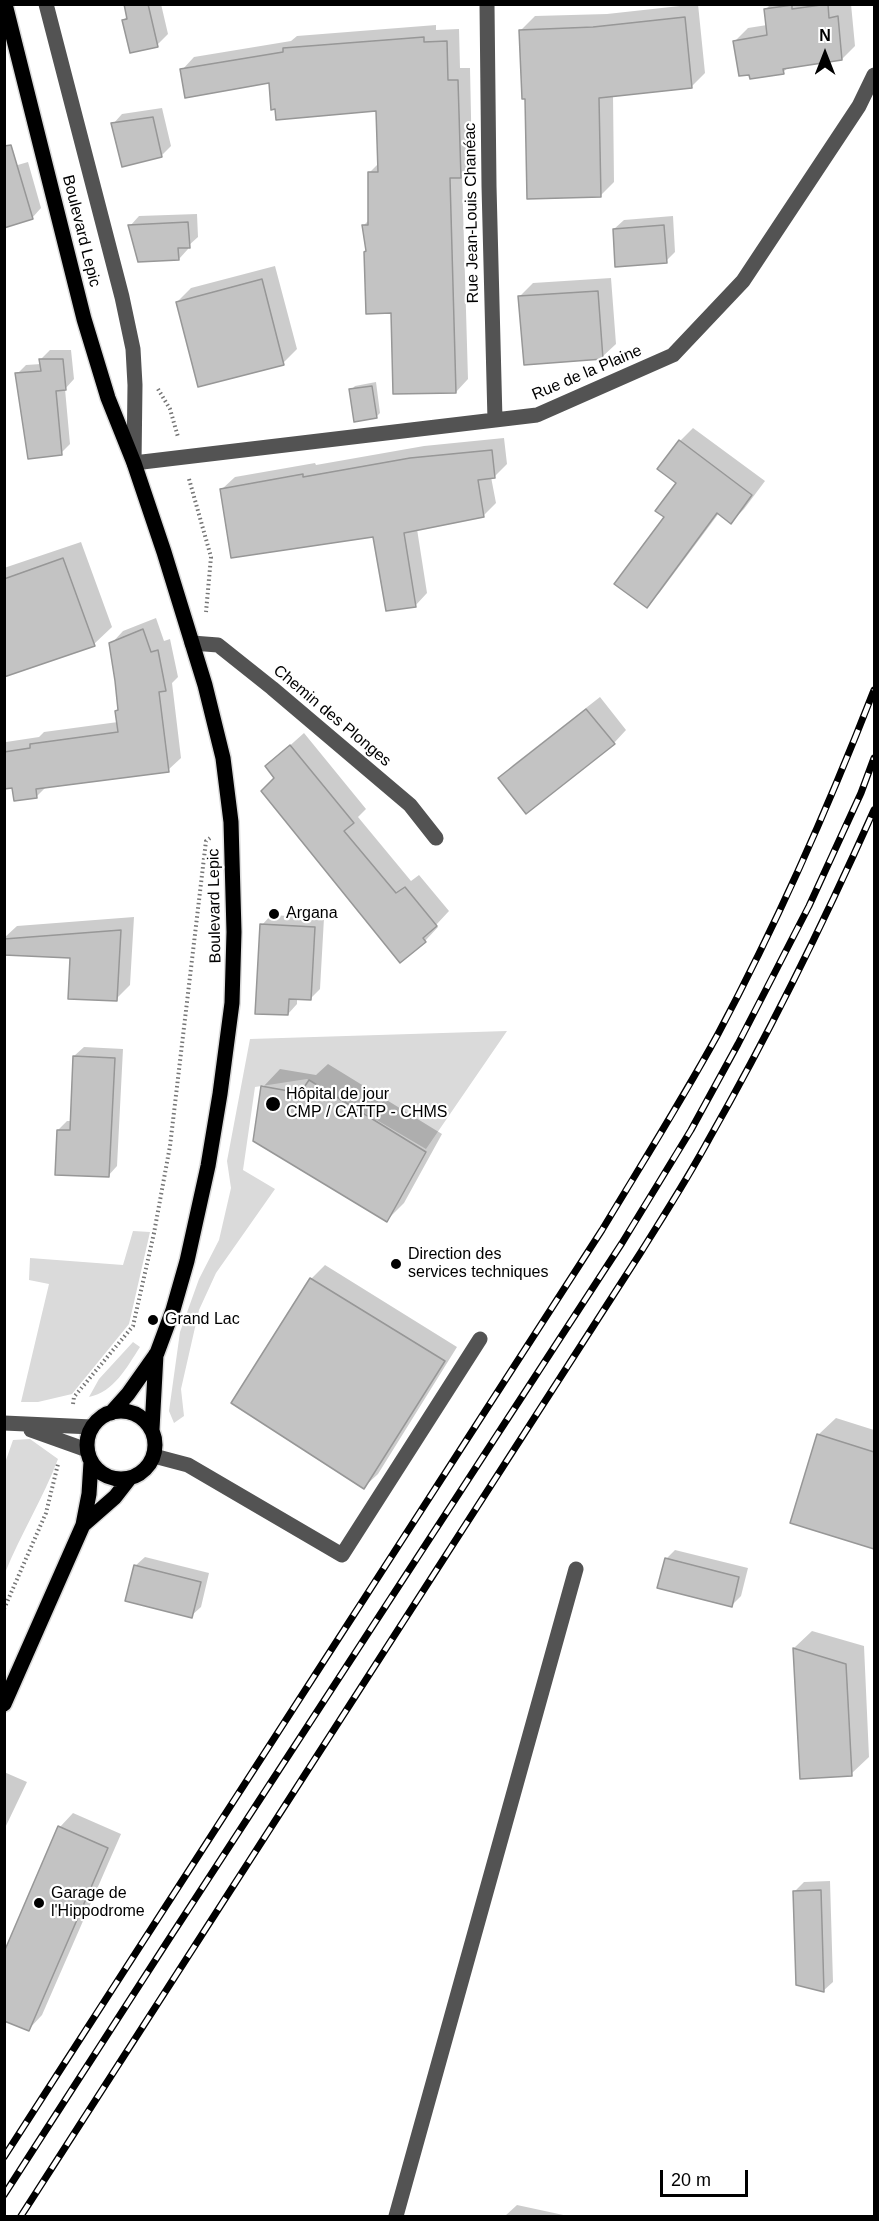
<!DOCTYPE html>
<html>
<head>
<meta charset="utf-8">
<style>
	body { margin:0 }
	#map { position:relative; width:879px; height:2221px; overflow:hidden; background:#fff; font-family:Arial,sans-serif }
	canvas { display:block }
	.frame { position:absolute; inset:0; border:6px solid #000; pointer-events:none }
	.north { position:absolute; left:795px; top:24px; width:60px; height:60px; -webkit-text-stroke:4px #fff; paint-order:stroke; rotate:0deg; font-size:16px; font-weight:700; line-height:24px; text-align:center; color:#000 }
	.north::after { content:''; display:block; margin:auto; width:21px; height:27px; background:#000; clip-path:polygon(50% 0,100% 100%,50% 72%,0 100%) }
	.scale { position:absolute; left:660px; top:2170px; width:88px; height:27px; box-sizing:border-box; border:3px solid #000; border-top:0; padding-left:8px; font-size:18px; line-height:21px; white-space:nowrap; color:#000; -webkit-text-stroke:4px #fff; paint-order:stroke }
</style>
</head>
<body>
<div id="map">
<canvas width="879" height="2221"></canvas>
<div class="frame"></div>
<div class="north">N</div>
<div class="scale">20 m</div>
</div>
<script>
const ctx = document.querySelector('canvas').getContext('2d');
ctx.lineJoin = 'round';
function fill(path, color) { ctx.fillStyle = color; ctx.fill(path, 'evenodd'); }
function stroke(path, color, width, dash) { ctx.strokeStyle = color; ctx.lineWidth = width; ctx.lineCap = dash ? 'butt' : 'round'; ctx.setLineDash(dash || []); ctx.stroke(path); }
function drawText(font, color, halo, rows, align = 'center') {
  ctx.font = font + ' Arial,sans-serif'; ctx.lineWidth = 4.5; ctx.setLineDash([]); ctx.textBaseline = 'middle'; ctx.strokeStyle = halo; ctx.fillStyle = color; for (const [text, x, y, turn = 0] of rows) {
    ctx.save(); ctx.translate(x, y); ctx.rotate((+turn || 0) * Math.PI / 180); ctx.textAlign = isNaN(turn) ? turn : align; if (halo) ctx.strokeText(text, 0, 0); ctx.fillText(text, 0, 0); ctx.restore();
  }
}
fill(new Path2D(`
	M 507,1031 L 426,1149 L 307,1079 L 255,1087 L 243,1170 L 275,1189 L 216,1273 L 199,1310 L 181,1389 L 184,1416 L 174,1423 L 169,1411 L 180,1332 L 199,1279 L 219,1240 L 231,1188 L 227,1161 L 250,1039 Z
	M 133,1231 L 150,1232 L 129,1324 L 72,1394 L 38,1402 L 21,1402 L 49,1284 L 29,1280 L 30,1258 L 123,1265 Z
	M 133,1342 L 140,1347 C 127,1367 114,1392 89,1397 L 99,1379 Z
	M 30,1439 L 58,1459 C 43,1499 21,1533 5,1573 L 4,1518 L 6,1514 L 4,1509 L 5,1463 L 13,1440 Z`), '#dadada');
fill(new Path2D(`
	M 125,4 L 161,4 L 168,34 L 157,45 L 123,20 L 128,16 Z
	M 698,4 L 705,73 L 691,87 L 613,95 L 614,182 L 600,196 L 526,97 L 521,30 L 535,16 L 607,14 Z
	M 771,4 L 851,4 L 855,46 L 842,59 L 789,67 L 783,72 L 735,41 L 748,28 L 767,25 L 765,10 Z
	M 436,25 L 436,30 L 459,29 L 460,68 L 470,68 L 472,164 L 462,174 L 468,379 L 456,392 L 393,311 L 368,250 L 364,225 L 369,220 L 369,173 L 379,163 L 378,109 L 270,82 L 182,70 L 194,57 L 291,41 L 297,36 Z
	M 162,108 L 171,146 L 162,155 L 113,124 L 122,114 Z
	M 28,162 L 41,208 L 32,218 L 4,169 Z
	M 197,214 L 198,237 L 188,246 L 188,249 L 179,259 L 130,226 L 139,216 Z
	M 673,216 L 675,252 L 666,261 L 614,229 L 624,220 Z
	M 275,266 L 297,349 L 283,363 L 177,302 L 191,288 Z
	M 611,278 L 616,344 L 602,357 L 520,296 L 533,283 Z
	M 50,350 L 71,350 L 74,379 L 65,389 L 70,444 L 61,453 L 17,374 L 26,365 L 41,364 L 41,359 Z
	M 376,382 L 380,413 L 376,417 L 351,390 L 355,386 Z
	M 693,428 L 765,481 L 744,509 L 731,522 L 719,513 L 660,592 L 646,606 L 678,483 L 680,441 Z
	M 504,438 L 507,464 L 495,476 L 491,477 L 496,503 L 483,516 L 417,529 L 427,593 L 415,606 L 374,536 L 222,489 L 235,477 L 315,463 L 316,465 L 424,446 Z
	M 81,542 L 112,627 L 94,644 L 4,676 L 4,568 Z
	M 156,618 L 164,641 L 170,639 L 178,677 L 172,683 L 181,758 L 168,770 L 46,787 L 36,797 L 14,786 L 4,787 L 6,742 L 39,737 L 44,732 L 118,722 L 116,711 L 119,709 L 111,644 L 123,631 Z
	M 600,697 L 626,730 L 614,743 L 500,778 L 513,765 Z
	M 304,733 L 366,809 L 358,817 L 411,881 L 419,875 L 449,911 L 436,925 L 438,927 L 425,941 L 267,766 Z
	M 271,915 L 324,918 L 320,989 L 310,999 L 297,998 L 297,1004 L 288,1014 L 262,925 Z
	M 134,917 L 130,985 L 116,999 L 71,956 L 4,954 L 4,938 L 17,926 Z
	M 84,1047 L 123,1049 L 117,1166 L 108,1176 L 58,1130 L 67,1121 L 71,1121 L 74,1056 Z
	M 328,1064 L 442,1134 L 404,1203 L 387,1220 L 263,1087 L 280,1069 L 316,1075 Z
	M 325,1265 L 457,1347 L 378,1474 L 364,1487 L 233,1403 L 311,1279 Z
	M 836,1418 L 874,1430 L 874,1547 L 791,1522 L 818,1435 Z
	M 675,1550 L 748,1568 L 741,1596 L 732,1605 L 666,1559 Z
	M 145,1557 L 209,1573 L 201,1607 L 191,1616 L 135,1566 Z
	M 812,1631 L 864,1646 L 869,1757 L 851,1774 L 801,1778 L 794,1648 Z
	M 4,1772 L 27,1782 L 4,1830 Z
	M 73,1813 L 121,1834 L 42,2015 L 29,2029 L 60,1827 Z
	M 830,1881 L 833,1982 L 823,1991 L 795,1891 L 804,1882 Z
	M 517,2205 L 568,2216 L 505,2216 Z`), '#0003');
const building = new Path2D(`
	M 124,4 L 148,4 L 158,47 L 130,53 L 122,20 L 127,19 Z
	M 828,4 L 829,18 L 838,16 L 842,60 L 783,69 L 784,74 L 750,79 L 749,75 L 739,76 L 733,41 L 767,35 L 764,9 L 792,5 L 792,9 Z
	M 685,17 L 692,88 L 599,98 L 601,197 L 527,199 L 525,99 L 522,99 L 519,30 L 593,27 Z
	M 424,37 L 424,42 L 447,41 L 448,80 L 458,80 L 461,178 L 450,178 L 456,393 L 393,394 L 391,313 L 366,314 L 364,252 L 366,251 L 362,225 L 368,225 L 368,172 L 378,172 L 376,111 L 276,120 L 275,109 L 271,110 L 269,83 L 185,98 L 180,69 L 283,52 L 283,48 Z
	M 153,117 L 162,157 L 122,167 L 111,123 Z
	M 11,145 L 33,219 L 4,228 L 4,146 Z
	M 188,222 L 190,248 L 178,248 L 179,260 L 138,262 L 128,225 Z
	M 664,225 L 667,263 L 615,267 L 613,229 Z
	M 262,279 L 284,365 L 198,387 L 176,302 Z
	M 598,291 L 603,359 L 524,365 L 518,296 Z
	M 39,359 L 63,359 L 66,390 L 56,391 L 62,455 L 28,459 L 15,373 L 41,371 Z
	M 372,386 L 377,418 L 354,422 L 349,389 Z
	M 679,440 L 752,495 L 731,524 L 717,513 L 647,608 L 614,584 L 664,517 L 655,511 L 676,483 L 657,469 Z
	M 492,450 L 495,478 L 478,480 L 484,517 L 404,533 L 416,607 L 386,611 L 373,537 L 231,558 L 220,489 L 303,474 L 303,477 L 410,458 Z
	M 63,558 L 95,646 L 4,677 L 4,579 Z
	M 143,629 L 151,652 L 158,650 L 166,691 L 159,692 L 169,772 L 36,789 L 37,798 L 14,801 L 12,788 L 4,789 L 4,752 L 30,748 L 30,744 L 118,732 L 115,711 L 118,710 L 115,681 L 109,643 Z
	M 586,709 L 615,744 L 526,814 L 498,778 Z
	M 290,745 L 354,823 L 344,831 L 396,893 L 405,887 L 437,926 L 423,938 L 426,942 L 400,963 L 261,791 L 274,778 L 265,766 Z
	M 260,924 L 315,927 L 311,1000 L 289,999 L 288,1015 L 255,1014 Z
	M 121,930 L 117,1001 L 68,999 L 70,958 L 4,955 L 4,939 Z
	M 73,1056 L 115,1058 L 109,1177 L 55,1175 L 57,1130 L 70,1130 Z
	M 309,1080 L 426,1152 L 387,1222 L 253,1141 L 261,1086 L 300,1093 Z
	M 310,1278 L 445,1361 L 364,1489 L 231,1403 Z
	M 817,1434 L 874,1452 L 874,1549 L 790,1523 Z
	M 665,1558 L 739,1577 L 732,1607 L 657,1588 Z
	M 134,1565 L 201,1582 L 192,1618 L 125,1601 Z
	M 793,1648 L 846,1664 L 852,1776 L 800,1779 Z
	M 58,1826 L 108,1848 L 29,2031 L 4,2021 L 4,1952 Z
	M 821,1890 L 824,1992 L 796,1985 L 793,1891 Z`);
fill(building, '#c3c3c3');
stroke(building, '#979797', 1.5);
const major = new Path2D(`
	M 5,4 L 84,319 L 108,398 L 134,463 L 164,552 L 205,685 L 223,758 L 231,822 L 234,932 L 232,1003 L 220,1094 L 208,1166 L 187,1261 L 173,1310 L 157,1353 L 128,1394 L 111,1413
	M87 1445a34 34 0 1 1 68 0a34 34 0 1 1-68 0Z
	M 152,1429 L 156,1354
	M 83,1525 L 115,1497 L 129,1479
	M 4,1704 L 83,1525 L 89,1494 L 91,1462`);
stroke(major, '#dbdbdb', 18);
stroke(new Path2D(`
	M 158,389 L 170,409 L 178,437
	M 189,479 L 211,557 L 206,612
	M 73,1404 L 74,1397 L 133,1326 L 154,1233 L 170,1146 L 206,841 L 210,838
	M 4,1609 L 46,1513 L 58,1464`), '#757575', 4, [1.5, 3]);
stroke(new Path2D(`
	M 46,4 L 122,297 L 133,349 L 135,385 L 134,463 L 537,415 L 673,355 L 743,281 L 859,106 L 874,75
	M 487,4 L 489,186 L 495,420
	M 192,643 L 218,645 L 272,688 L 410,805 L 436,838
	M 4,1423 L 92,1427
	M 31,1430 L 87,1450
	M 154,1456 L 188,1465 L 342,1555 L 480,1339
	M 396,2216 L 576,1569`), '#535353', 15);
stroke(major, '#000', 15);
const rail = new Path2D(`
	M 4,2157 L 602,1230 C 641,1165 682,1100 718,1034 C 777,923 828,808 874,690
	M 4,2195 L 169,1939 L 622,1243 L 691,1130 L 738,1044 L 809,906 L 861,793 L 874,758
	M 21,2216 L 641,1252 C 664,1215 688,1178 709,1139 C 770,1032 824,922 874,810`);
stroke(rail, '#000', 7);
stroke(rail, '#fff', 4.5, [14]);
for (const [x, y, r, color] of [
	[274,914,6,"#000"],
	[273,1104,8,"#000"],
	[396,1264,6,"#000"],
	[153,1320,6,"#000"],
	[39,1903,6,"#000"]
]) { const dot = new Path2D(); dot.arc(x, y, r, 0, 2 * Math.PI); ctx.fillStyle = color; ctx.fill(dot); stroke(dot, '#fff', 2); }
drawText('16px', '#000', '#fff', [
	["Rue Jean-Louis Chanéac",472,213,-91],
	["Boulevard Lepic",81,231,76],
	["Rue de la Plaine",587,373,-23],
	["Chemin des Plonges",332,716,40],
	["Boulevard Lepic",215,906,-91]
]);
drawText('16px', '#000', '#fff', [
	["Argana",286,914],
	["Hôpital de jour",286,1095],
	["CMP / CATTP - CHMS",286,1113],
	["Direction des",408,1255],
	["services techniques",408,1273],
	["Grand Lac",165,1320],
	["Garage de",51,1894],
	["l'Hippodrome",51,1912]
], 'left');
</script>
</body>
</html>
